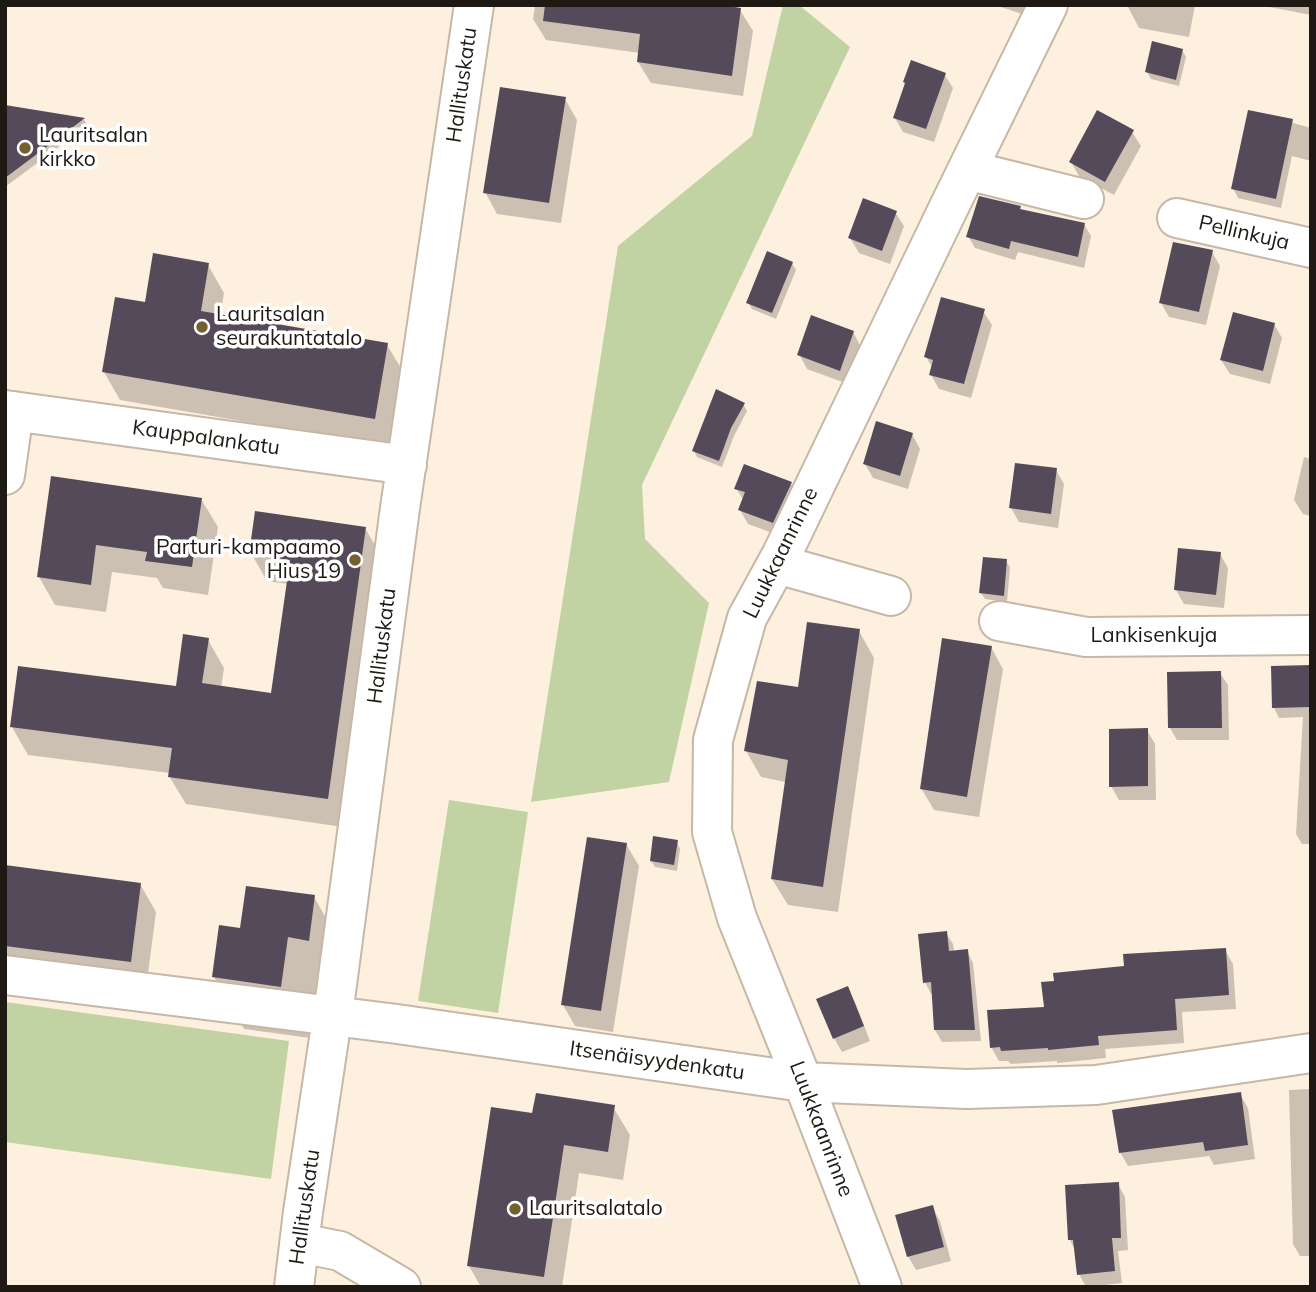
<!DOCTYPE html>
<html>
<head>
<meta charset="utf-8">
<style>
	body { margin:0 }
	#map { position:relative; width:1316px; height:1292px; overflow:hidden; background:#fef0de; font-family:Mulish,sans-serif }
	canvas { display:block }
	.frame { position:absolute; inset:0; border:7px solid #1e1913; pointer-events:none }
</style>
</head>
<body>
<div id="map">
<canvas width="1316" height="1292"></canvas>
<div class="frame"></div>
</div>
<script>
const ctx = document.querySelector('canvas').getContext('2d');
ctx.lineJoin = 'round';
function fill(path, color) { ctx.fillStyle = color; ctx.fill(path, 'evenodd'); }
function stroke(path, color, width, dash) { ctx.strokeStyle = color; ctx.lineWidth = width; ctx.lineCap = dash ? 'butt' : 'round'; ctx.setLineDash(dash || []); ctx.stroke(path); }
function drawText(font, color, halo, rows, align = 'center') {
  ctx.font = font + ' Mulish,sans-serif'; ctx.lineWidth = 7; ctx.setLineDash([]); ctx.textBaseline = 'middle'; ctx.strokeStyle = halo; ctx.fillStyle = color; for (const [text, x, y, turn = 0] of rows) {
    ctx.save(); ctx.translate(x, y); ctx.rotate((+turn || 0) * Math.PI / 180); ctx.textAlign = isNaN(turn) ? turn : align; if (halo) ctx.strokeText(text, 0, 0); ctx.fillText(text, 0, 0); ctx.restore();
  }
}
fill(new Path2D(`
	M 783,5 L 799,5 L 850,47 L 642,485 L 645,539 L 709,603 L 669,782 L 531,802 L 618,246 L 752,136 Z
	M 449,800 L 528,812 L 498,1013 L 418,1001 Z
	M 5,1002 L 289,1041 L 271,1179 L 5,1142 Z`), '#c1d3a3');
fill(new Path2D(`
	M 535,5 L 709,5 L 740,10 L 753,31 L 743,96 L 651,83 L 638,62 L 640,53 L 546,40 L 533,19 Z
	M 995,5 L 1031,5 L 1028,16 Z
	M 1127,5 L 1195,5 L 1189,37 L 1139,28 Z
	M 1259,5 L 1311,5 L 1311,15 Z
	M 1182,50 L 1186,57 L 1179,86 L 1151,79 L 1147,72 Z
	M 944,74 L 953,88 L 934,142 L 903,132 L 895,118 L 907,84 Z
	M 565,99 L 577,120 L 561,223 L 497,214 L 485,192 Z
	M 5,106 L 84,120 L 88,125 L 5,187 Z
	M 1292,121 L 1293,123 L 1311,128 L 1311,161 L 1292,156 L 1281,208 L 1238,198 L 1233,188 Z
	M 1132,132 L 1141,146 L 1114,195 L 1079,176 L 1071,162 Z
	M 1020,208 L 1022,211 L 1084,224 L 1091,236 L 1084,268 L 1018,252 L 1015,260 L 975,248 L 968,236 Z
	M 895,212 L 904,226 L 890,264 L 859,253 L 850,238 Z
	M 1212,252 L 1220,266 L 1206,325 L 1169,317 L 1161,303 Z
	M 792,263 L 796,270 L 776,319 L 752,309 L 748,302 Z
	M 208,265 L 224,293 L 220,316 L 387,345 L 404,373 L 391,447 L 120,400 L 104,372 L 146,304 Z
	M 983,311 L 992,325 L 971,398 L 939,389 L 931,375 L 933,368 L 926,357 Z
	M 1274,324 L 1282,338 L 1270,384 L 1230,374 L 1221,360 Z
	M 853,332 L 861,347 L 848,384 L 807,369 L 799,354 Z
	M 743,404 L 747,411 L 734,436 L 722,467 L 697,457 L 694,451 Z
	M 912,434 L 920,449 L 908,489 L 873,478 L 865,464 Z
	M 1304,457 L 1311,459 L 1311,516 L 1303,514 L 1294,500 Z
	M 1056,470 L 1064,484 L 1058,528 L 1019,522 L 1011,508 Z
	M 53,478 L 201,499 L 218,527 L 208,595 L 163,588 L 157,578 L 112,572 L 106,612 L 55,605 L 39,577 Z
	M 791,484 L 799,498 L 781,536 L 748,524 L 740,510 L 744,501 L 736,488 Z
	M 365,528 L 381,556 L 343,827 L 186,804 L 169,776 L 170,773 L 28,755 L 12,727 L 178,688 L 208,640 L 224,668 L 221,688 L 273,695 L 288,584 L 267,581 L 251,553 Z
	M 1220,554 L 1228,568 L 1224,608 L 1184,604 L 1176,590 Z
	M 1006,561 L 1010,567 L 1007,602 L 985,599 L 981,593 Z
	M 859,631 L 874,658 L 838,912 L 788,905 L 772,879 L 786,782 L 761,777 L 746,751 L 799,689 Z
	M 991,647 L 1003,669 L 979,817 L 934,810 L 921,788 Z
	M 1311,666 L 1311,844 L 1302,844 L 1296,834 L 1303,717 L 1279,718 L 1274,708 Z
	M 1220,673 L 1228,685 L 1229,740 L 1177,740 L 1170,728 Z
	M 1147,730 L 1155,744 L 1156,800 L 1119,800 L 1111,786 Z
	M 677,842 L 680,849 L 677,871 L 655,867 L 651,861 Z
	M 626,844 L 639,866 L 613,1032 L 575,1026 L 563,1005 Z
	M 5,867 L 140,884 L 156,912 L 146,989 L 5,971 Z
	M 314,897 L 344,949 L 310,1038 L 244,1029 L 214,977 L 241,930 Z
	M 946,933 L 953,944 L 954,952 L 967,951 L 973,963 L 981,1041 L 942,1042 L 935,1030 L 933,994 L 931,994 L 925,982 Z
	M 1225,950 L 1233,964 L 1236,1009 L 1182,1012 L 1184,1043 L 1105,1049 L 1106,1058 L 1057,1063 L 1057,1061 L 1011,1064 L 1008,1061 L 999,1061 L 991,1047 L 1046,1009 L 1126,968 Z
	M 847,988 L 855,1002 L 870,1041 L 842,1052 L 834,1038 Z
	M 1311,1089 L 1311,1256 L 1300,1256 L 1293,1244 L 1289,1090 Z
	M 1240,1094 L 1248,1108 L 1255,1159 L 1214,1165 L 1209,1156 L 1128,1166 L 1120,1152 Z
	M 613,1107 L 630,1135 L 623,1180 L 579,1173 L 562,1287 L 481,1287 L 469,1266 L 534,1115 Z
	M 1118,1184 L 1125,1197 L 1128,1250 L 1118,1251 L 1122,1283 L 1086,1287 L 1079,1274 L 1076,1252 L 1070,1240 Z
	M 932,1207 L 940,1221 L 951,1261 L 916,1270 L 908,1256 Z`), '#0003');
fill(new Path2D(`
	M 545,5 L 722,5 L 741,8 L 732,76 L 637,62 L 640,34 L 543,21 Z
	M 1152,41 L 1183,49 L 1176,80 L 1145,72 Z
	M 911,60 L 946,73 L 926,129 L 893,118 L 905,83 L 903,82 Z
	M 500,87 L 566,97 L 549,203 L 483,193 Z
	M 5,105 L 85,118 L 5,178 Z
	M 1097,110 L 1134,130 L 1105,182 L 1069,162 Z
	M 1248,110 L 1293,119 L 1276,199 L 1231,189 Z
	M 979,196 L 1021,206 L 1020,209 L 1085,223 L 1078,257 L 1011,241 L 1009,249 L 966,237 Z
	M 863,198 L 897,211 L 882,251 L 848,238 Z
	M 1173,242 L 1213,250 L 1199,312 L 1159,303 Z
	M 767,251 L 793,262 L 772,313 L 746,303 Z
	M 153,253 L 209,263 L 201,311 L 388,343 L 375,419 L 102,372 L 115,297 L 145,302 Z
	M 941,297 L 985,309 L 964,384 L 929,375 L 933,360 L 924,357 Z
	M 1233,312 L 1275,323 L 1263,371 L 1220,360 Z
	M 811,315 L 854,331 L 840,371 L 797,355 Z
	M 716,389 L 745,403 L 731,428 L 719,461 L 692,451 Z
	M 876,421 L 913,433 L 900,476 L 863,464 Z
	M 1015,463 L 1057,468 L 1051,514 L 1009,508 Z
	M 744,464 L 792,482 L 773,523 L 738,510 L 745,492 L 734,489 Z
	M 51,476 L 202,498 L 192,567 L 145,561 L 147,552 L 96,545 L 91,585 L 37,577 Z
	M 255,511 L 366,527 L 328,799 L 168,777 L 172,748 L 10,727 L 18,666 L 176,686 L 183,634 L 209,638 L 202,683 L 271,693 L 290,560 L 249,554 Z
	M 1178,548 L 1221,552 L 1216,595 L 1174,590 Z
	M 983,557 L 1007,559 L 1004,596 L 979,593 Z
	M 807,622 L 860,629 L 823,887 L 771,879 L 788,760 L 744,751 L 757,681 L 798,687 Z
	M 942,638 L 992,646 L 967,797 L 920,789 Z
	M 1311,665 L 1311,707 L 1272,708 L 1271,666 Z
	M 1221,671 L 1222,728 L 1168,728 L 1167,672 Z
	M 1148,728 L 1148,786 L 1109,787 L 1109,729 Z
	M 653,836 L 678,840 L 674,865 L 650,861 Z
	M 587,837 L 627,843 L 601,1011 L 561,1005 Z
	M 5,865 L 141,883 L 131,962 L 5,946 Z
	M 246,886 L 315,895 L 309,941 L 288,937 L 281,987 L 212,977 L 219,925 L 240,928 Z
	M 947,931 L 949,951 L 968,949 L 975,1030 L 934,1030 L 931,982 L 923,983 L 918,934 Z
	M 1226,948 L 1229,995 L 1175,999 L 1177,1030 L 1098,1036 L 1099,1045 L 1048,1050 L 1048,1048 L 1001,1051 L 1000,1047 L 990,1048 L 987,1010 L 1044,1007 L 1041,982 L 1054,981 L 1053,973 L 1124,966 L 1123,954 Z
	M 848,986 L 864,1026 L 833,1039 L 816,999 Z
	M 1241,1092 L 1248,1145 L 1205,1151 L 1203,1142 L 1119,1153 L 1112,1110 Z
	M 536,1093 L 615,1105 L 608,1152 L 564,1145 L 544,1277 L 467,1266 L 491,1107 L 532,1113 Z
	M 1119,1182 L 1121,1238 L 1112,1238 L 1115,1271 L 1077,1275 L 1073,1240 L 1068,1240 L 1065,1185 Z
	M 933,1205 L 944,1247 L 907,1257 L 895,1215 Z`), '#554a5a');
const minor = new Path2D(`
	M 967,170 L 1084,199
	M 1177,218 L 1311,248
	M 5,410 L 407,465
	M 5,475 L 14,411
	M 777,564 L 891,596
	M 999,621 L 1086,637 L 1311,635
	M 5,975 L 397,1024 L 803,1082 L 966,1089 L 1096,1085 L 1311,1053
	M 300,1243 L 340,1251 L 401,1287
	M 294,1287 L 303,1212 L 336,992 L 400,508 L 474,5
	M 882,1287 L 803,1082 L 737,918 L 712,832 L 713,740 L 747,618 L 782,554 L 948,209 L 1048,5`);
stroke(minor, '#c6b8a7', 42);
stroke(minor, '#fff', 38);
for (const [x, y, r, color] of [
	[25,148,7,"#72602e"],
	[202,327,7,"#72602e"],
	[355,560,7,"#72602e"],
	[515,1209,7,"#72602e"]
]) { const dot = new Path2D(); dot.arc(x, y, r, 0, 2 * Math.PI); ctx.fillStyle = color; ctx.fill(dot); stroke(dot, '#fff', 2.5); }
drawText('21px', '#1e1913', '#fff', [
	["Hallituskatu",462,85,-82],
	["Pellinkuja",1244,233,13],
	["Kauppalankatu",206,438,8],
	["Luukkaanrinne",781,553,-64],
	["Lankisenkuja",1154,636],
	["Hallituskatu",382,646,-83],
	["Itsenäisyydenkatu",657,1061,8],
	["Luukkaanrinne",821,1129,69],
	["Hallituskatu",305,1207,-82]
]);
drawText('21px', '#1e1913', '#fff', [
	["Lauritsalan",39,136],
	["kirkko",39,160],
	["Lauritsalan",216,315],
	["seurakuntatalo",216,339],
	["Parturi-kampaamo",341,548,"right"],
	["Hius 19",341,572,"right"],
	["Lauritsalatalo",529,1209]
], 'left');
</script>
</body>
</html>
